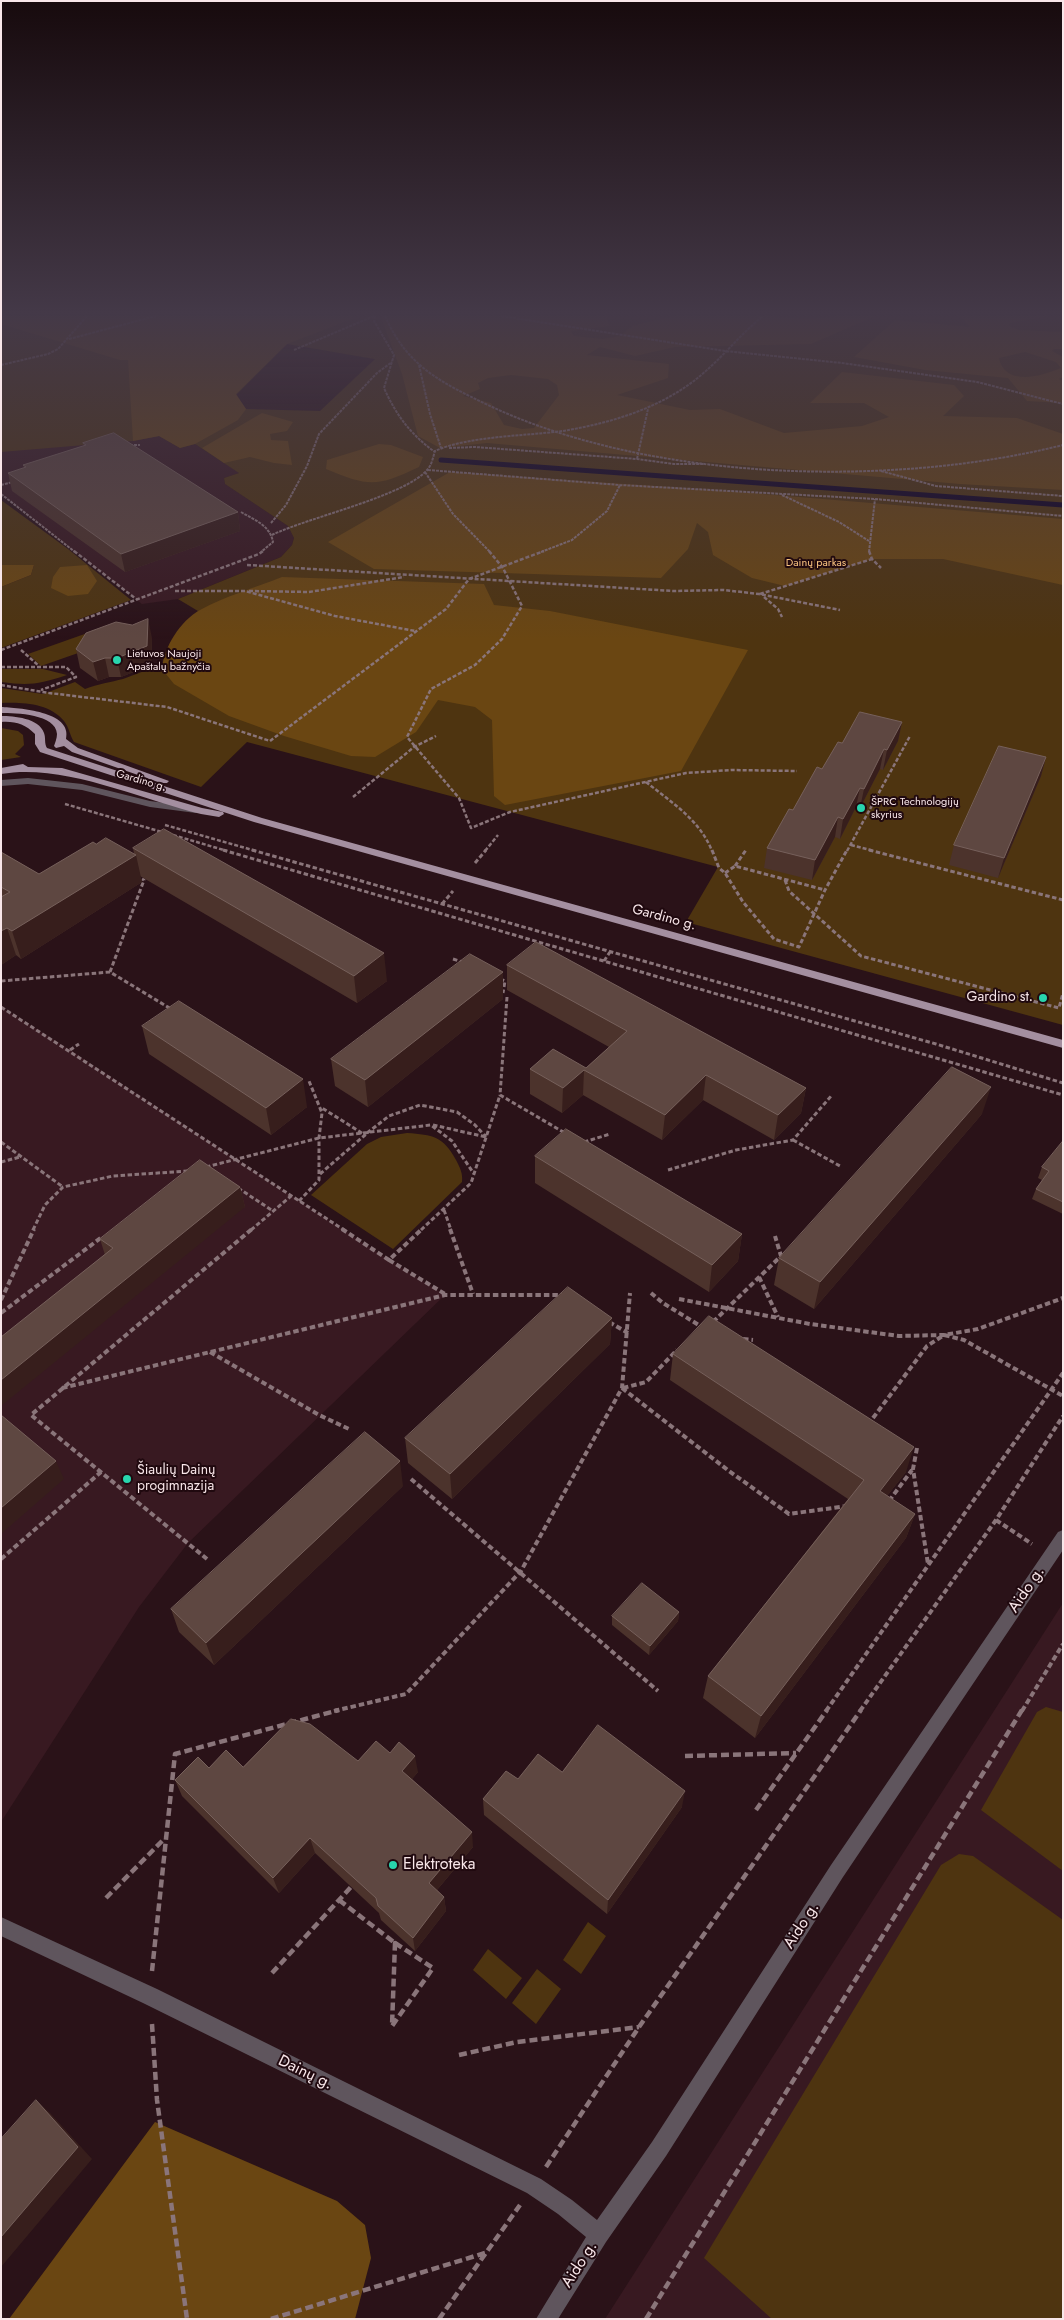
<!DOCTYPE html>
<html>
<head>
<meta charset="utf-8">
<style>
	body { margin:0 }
	#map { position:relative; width:1064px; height:2320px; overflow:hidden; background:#2a1218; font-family:Jost,sans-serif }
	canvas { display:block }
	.frame { position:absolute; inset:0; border:2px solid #f8e6e9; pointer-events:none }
</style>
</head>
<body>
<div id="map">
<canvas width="1064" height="2320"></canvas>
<div class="frame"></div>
</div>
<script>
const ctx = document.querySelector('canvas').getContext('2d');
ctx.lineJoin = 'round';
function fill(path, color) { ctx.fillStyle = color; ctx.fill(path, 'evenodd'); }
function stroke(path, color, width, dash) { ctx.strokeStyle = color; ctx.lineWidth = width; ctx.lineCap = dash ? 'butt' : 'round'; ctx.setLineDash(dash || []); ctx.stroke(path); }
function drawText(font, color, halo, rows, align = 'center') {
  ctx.font = font + ' Jost,sans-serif'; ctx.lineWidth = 4; ctx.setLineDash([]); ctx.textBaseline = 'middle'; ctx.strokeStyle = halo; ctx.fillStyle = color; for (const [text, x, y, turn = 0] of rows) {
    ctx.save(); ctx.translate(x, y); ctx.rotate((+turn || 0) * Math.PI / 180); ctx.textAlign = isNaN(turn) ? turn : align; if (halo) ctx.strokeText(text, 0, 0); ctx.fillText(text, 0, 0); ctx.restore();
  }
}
fill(new Path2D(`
	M 1,369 L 159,436 L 180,448 L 195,444 L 240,473 L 224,478 L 225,484 L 288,526 L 294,538 L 292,545 L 281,557 L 178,599 L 142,604 L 1,494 Z
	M 1,1007 L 70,1050 L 389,1260 L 445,1295 L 188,1543 L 139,1607 L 1,1822 Z
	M 1063,1603 L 1063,2319 L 605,2319 Z`), '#381921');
fill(new Path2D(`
	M 1,316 L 1063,316 L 1063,1025 L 686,922 L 718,867 L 247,742 L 201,787 L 74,742 C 70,736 69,727 64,721 C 49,703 23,702 1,703 L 1,688 L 43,694 L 75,682 L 85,689 C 98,684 111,682 123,679 C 137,674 147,668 162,669 C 165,643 180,629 198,611 L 178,599 L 281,557 L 292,545 L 294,538 L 288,526 L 225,484 L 224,478 L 239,473 L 195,444 L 180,448 L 159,436 L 133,441 L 1,452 ZM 287,344 L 374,359 L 375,359 L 320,411 L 246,409 L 236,395 Z
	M 1,500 L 68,549 L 131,600 L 1,648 L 1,587 L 31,575 L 34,565 L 1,565 Z
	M 96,630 L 101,645 L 41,666 L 28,654 Z
	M 1,669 L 43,669 L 67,675 C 39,684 30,686 1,682 Z
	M 1,728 L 18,731 L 23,735 L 24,745 L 15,754 L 21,757 L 1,760 Z
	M 407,1133 C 433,1135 443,1136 456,1160 C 460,1168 463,1173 462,1182 L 393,1249 L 311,1195 L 367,1144 L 381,1137 Z
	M 1046,1707 L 1063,1712 L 1063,1871 L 981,1810 L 1037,1712 Z
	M 959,1854 L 973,1856 L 1063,1920 L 1063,2319 L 772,2319 L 704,2258 L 941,1865 Z
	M 588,1922 L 606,1936 L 581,1974 L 563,1960 Z
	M 488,1949 L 522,1978 L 506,1999 L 473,1970 Z
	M 537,1969 L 561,1989 L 536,2024 L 512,2003 Z`), '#4e3410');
fill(new Path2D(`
	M 1,316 L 353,316 L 352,319 L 287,344 L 236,394 L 246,409 L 238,420 L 195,444 L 180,448 L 159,436 L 133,441 L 128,360 L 120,360 L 1,324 Z
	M 383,316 L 606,316 L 610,326 L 571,331 L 574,336 L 603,339 L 620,336 L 632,326 L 674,316 L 769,316 L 806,319 L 840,316 L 875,316 L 811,344 L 675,347 L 635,356 L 600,347 L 587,355 L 669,364 L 668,378 L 617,395 L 690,410 L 720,409 L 784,433 L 862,426 L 889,417 L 864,403 L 810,403 L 842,372 L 954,385 L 964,396 L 943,416 L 1017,418 L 1063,434 L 1063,490 L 960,484 L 487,443 L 440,448 L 418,436 L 402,374 L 381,317 ZM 511,375 L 548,379 L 557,385 L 559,395 L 534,428 L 522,429 L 504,425 L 491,403 L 463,396 L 480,389 L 478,383 L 488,378 Z
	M 960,316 L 1048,316 L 1010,323 L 1009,326 L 1019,330 L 1063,332 L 1063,349 L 1054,349 L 1052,351 L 1063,357 L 1063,377 L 1059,379 L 1063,381 L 1063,403 L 1027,401 L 1008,378 L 925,370 L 854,357 L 895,320 L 970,327 ZM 1025,352 L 1056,362 L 1061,368 C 1042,376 1005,387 999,358 Z
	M 262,413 L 293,422 L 287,431 L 270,434 L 271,440 L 288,441 L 292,465 L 274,463 L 250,457 L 224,463 L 202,448 Z
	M 379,444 L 391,445 L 423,457 L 419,467 C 377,487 369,487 326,469 L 327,460 Z
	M 450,472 L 727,491 L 1063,519 L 1063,585 L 943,559 L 872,559 L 785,586 L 752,578 L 713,555 L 708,532 L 697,523 L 688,549 L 661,578 L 374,569 L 328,542 Z
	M 1,565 L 34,565 L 31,575 L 1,587 Z
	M 87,565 L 97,581 L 88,594 L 68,596 L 51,588 L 53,577 L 60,567 Z
	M 282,577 L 484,584 L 494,605 L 550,611 L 748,650 L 681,771 L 505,805 L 494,796 L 492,720 L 475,707 L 438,700 L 416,732 L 375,757 L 351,756 L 284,736 L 229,716 L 174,684 L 162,669 C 164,647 180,621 200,610 C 225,596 255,588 282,577 Z
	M 155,2122 L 337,2201 L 365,2225 L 371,2258 L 355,2319 L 9,2319 Z`), '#6a4612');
stroke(new Path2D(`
	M 441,460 L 1063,505`), '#0c0022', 5);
stroke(new Path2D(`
	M 375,316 L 374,321 L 394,355 L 384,388 C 396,415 411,435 435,452
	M 385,316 C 407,366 440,382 488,405 C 650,482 891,488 1063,445
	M 501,316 L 725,351 L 842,363 L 977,382 L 1063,404
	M 69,339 L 156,316
	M 294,350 L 374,316
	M 1,365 L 48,354 L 58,349 L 87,316
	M 419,365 L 430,414 L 441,448
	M 130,445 L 140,445
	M 449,448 L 475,447 L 637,459 L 674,464 L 705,464
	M 637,459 L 648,409
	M 428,470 L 620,485 L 875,499 L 1063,516
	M 881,471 L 936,486 L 1063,496
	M 425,472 L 453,514 L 490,552
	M 1,485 L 13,482
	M 1,494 L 75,552
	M 782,495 L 839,522 L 869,541
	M 241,512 C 254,520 270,525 273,542 L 261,552
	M 271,523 L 286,505 L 307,466 L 319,434 L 377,373 L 392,362
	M 272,535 C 309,517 406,496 428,469 C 432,464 433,457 435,451 C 468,436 525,436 563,431 C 616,422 668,406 708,369 C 727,352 743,332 763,316
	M 541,552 L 572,540 L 607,511 L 620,485
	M 869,552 L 875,499`), '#8a757a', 2, [3, 1]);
stroke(new Path2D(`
	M 74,551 L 136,599
	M 489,551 L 503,568 L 522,606 L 502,639 L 475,665 L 431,689 L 407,737 L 459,798 L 471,828 L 510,812 L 686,773 L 732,770 L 797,771
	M 869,551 L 872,559 L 881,568
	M 247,565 L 673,591 L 724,590 L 759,594 L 840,610
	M 175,591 L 245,591 L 335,616 L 415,631
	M 249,591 L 309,592 L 404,577
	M 760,594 L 872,559
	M 764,597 L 778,609 L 782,617
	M 1,650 L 259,554 L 263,551
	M 21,650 L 39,666
	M 1,667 L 66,667 L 76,677 L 41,690
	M 1,685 L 49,693 L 167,707 L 270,741 L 446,609 L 469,579 L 544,551
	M 646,782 C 671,802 700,820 712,851
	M 353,797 L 414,747 L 436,736
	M 65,804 L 162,832
	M 165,825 L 256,851
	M 173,835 L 227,851
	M 851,845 L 874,851
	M 485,851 L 498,835
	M 847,851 L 910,736`), '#8a757a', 2.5, [4, 2]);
stroke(new Path2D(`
	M 223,850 L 1063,1095
	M 252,850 L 936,1044 L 1063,1083
	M 712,850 L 719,868 L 725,873 L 743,902 L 774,939 L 799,947 L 825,890 L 847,850
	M 869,850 L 1063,900
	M 475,863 L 486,850
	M 735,866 L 746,850
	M 725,873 L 735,866 L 825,890
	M 785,880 L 789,891 L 861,956 L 1059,1008 L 1063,993
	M 442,904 L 453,891
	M 453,959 L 462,962
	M 604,961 L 610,952
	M 110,972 L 144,880 L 142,879
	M 500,979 L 505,981 L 503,993
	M 1,981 L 110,972 L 171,1009
	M 507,997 L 500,1095 L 565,1133
	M 1,1007 L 344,1230
	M 70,1050 L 79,1044
	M 433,1125 L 486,1137
	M 367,1133 L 389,1116 L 420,1105 L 457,1112 L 475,1125 L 486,1137
	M 793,1140 L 840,1166
	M 1,1142 L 63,1187
	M 584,1142 L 610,1134
	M 1,1162 L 20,1157
	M 206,1167 L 319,1138 L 431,1125 L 452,1141 L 474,1174
	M 668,1170 L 736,1150 L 793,1140 L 832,1095
	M 320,1174 L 365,1135 L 322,1108
	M 238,1188 L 273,1211
	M 299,1201 L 319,1180 L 319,1138 L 322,1113 L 309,1081
	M 444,1210 L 451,1230
	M 33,1230 L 45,1205 L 63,1187 L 113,1176 L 188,1171
	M 251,1230 L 291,1196
	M 421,1230 L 471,1183 L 500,1095`), '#8a757a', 3, [4.5, 2.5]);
stroke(new Path2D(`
	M 342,1229 L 389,1260 L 422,1229
	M 450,1229 L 473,1294
	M 389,1260 L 445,1294
	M 759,1277 L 778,1317
	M 651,1293 L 663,1303 L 702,1327
	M 679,1299 L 810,1324 L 899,1336 L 944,1335 L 978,1329 L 1063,1298
	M 1,1300 L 34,1229
	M 1,1313 L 102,1237
	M 609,1322 L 628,1333
	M 713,1322 L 781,1256 L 775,1236
	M 743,1339 L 753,1340
	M 210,1352 L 319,1415 L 349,1429
	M 62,1388 L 445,1295 L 562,1295
	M 622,1388 L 729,1471 L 789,1514 L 847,1506
	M 623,1388 L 646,1382 L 677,1350
	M 873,1418 L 927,1346 L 944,1335 L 964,1340 L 1063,1396
	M 917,1448 L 913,1469 L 928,1564
	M 411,1479 L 658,1691
	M 889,1501 L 912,1470
	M 996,1520 L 1032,1544
	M 1,1559 L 101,1472
	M 207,1559 L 31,1415 L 252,1229
	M 334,1711 L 406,1694 L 521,1571 L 622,1388 L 630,1293
	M 826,1711 L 1063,1373
	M 860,1711 L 996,1520 L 1063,1416
	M 1022,1711 L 1063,1644`), '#8a757a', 4, [5.5, 3]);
stroke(new Path2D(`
	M 685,1756 L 796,1753
	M 756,1810 L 827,1710
	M 106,1898 L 165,1838
	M 339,1900 L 395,1943
	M 395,1943 L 433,1968 L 392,2026 Z
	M 152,1971 L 175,1754 L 339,1710
	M 272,1973 L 351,1887
	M 152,2024 L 157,2100 L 187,2319
	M 459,2055 L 517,2042 L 639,2027
	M 546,2167 L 639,2027 L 861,1710
	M 271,2319 L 485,2253
	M 439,2319 L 520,2205
	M 646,2319 L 1022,1710`), '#8a757a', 4.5, [8, 4]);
fill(new Path2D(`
	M 28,778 L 82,784 L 150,801 L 196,807 L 201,810 L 196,813 L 150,807 L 82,790 L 28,784 L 1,786 L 1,780 Z
	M 1063,1530 L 1063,1550 L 843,1877 L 666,2156 L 606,2242 L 558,2319 L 536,2319 L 586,2237 L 558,2214 L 527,2193 L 143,2003 L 1,1936 L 1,1917 L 157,1989 L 541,2179 L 572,2200 L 597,2220 L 652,2142 L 831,1865 L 1058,1532 Z`), '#5f555d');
fill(new Path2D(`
	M 1,707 C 18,708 73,711 66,739 L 78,748 L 169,781 L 167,783 L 161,783 L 72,752 L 64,746 L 56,748 L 54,746 C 55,743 57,738 57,734 C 56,714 16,713 1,713 Z
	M 1,716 C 14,716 39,718 44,733 C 46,738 44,743 47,748 L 262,818 L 1063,1040 L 1063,1048 L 254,822 L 40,752 L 35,744 L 35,734 C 25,724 15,721 1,722 Z
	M 23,764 L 28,767 L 62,768 L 202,808 L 223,812 L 224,814 L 219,817 L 201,814 C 140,799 63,763 1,774 L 1,768 Z`), '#a48fa0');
fill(new Path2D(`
	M 83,443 L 238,512 L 240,531 L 125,572 L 12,491 L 8,473 L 24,468 L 23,465 L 84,446 Z
	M 152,638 L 151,665 L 121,677 L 109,677 L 98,681 L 80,668 L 76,649 Z
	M 902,722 L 898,741 L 883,770 L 880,769 L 860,808 L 856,807 L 840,839 L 835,837 L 812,880 L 764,868 L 767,848 L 842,743 Z
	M 1046,757 L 1041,776 L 998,878 L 949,865 L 954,845 Z
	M 96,844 L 134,854 L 133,848 L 387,981 L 357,1003 L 140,876 L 142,882 L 21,959 L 16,955 L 1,965 L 1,852 L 39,874 Z
	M 507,965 L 806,1088 L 801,1113 L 774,1140 L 703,1100 L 662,1140 L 583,1095 L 562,1113 L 530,1094 L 530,1069 L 586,1068 L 609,1047 L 507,990 Z
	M 503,972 L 503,999 L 368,1107 L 335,1086 L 331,1059 Z
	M 142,1026 L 307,1107 L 271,1135 L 149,1054 Z
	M 982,1114 L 814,1309 L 774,1285 L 779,1258 Z
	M 1063,1141 L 1063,1214 L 1032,1199 L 1036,1189 L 1042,1180 L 1038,1178 L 1042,1167 Z
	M 535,1156 L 742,1234 L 738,1261 L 709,1292 L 535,1183 Z
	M 240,1187 L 245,1207 L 105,1255 L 100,1239 Z
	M 612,1318 L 610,1344 L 452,1499 L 408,1463 L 405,1438 Z
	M 673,1354 L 906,1472 L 887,1496 L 915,1514 L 906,1538 L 755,1738 L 703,1698 L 708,1676 L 848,1499 L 670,1380 Z
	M 403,1486 L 214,1665 L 179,1632 L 171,1609 Z
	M 679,1612 L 678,1621 L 649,1655 L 612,1625 L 612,1616 Z
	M 390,1753 L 418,1772 L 412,1779 L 473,1847 L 437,1890 L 444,1897 L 446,1911 L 415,1951 L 381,1920 L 379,1913 L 315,1853 L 279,1893 L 182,1796 L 175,1780 L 209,1768 L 243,1767 L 358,1761 Z
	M 562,1772 L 682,1807 L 607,1914 L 484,1815 L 483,1799 Z`), '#4c332c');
fill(new Path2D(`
	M 238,512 L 240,531 L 125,572 L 121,554 Z
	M 148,619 L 152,638 L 151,665 L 121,677 L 117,658 Z
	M 105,658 L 109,677 L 98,681 L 93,662 Z
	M 902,722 L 898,741 L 883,770 L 887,750 Z
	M 884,749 L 880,769 L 860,808 L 864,789 Z
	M 1046,757 L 1041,776 L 998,878 L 1004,858 Z
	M 860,788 L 856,807 L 840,839 L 843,819 Z
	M 838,817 L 835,837 L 812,880 L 815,860 Z
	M 136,855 L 142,882 L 21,959 L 12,931 Z
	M 7,928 L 16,955 L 1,965 L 1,931 Z
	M 384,953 L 387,981 L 357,1003 L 354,976 Z
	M 503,972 L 503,999 L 368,1107 L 365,1080 Z
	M 584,1070 L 583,1095 L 562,1113 L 563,1088 Z
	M 706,1075 L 703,1100 L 662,1140 L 665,1115 Z
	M 303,1079 L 307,1107 L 271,1135 L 266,1108 Z
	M 991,1087 L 982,1114 L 814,1309 L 820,1282 Z
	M 806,1088 L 801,1113 L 774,1140 L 778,1115 Z
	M 240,1187 L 245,1207 L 1,1406 L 1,1380 Z
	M 742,1234 L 738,1261 L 709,1292 L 712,1265 Z
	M 612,1318 L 610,1344 L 452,1499 L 450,1474 Z
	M 914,1447 L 906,1472 L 872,1515 L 880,1491 Z
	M 56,1461 L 64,1479 L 1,1534 L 1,1508 Z
	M 400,1461 L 403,1486 L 214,1665 L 206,1643 Z
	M 915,1514 L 906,1538 L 755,1738 L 761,1716 Z
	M 679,1612 L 678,1621 L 649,1655 L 650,1646 Z
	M 415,1756 L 418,1772 L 405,1787 L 402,1771 Z
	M 685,1791 L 682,1807 L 607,1914 L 608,1900 Z
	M 472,1832 L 473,1847 L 431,1897 L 429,1883 Z
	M 310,1838 L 315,1853 L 279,1893 L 273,1878 Z
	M 444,1897 L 446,1911 L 415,1951 L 413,1938 Z
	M 36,2100 L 50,2113 L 92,2159 L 1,2267 L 1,2237 Z`), '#371e1c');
const building = new Path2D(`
	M 114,433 L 238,512 L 121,554 L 8,473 L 26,467 L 23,465 L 86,445 L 83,443 Z
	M 148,619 L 147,646 L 117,658 L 105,658 L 93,662 L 76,649 L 86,633 L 116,622 L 132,625 Z
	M 860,712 L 902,722 L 887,750 L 884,749 L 864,789 L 860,788 L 843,819 L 838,817 L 815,860 L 767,848 L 789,809 L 793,810 L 817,767 L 822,769 L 838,742 L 842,743 Z
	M 999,746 L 1046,757 L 1004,858 L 954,845 Z
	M 164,829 L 384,953 L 354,976 L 133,848 Z
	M 106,838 L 136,855 L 12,931 L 7,928 L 1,931 L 1,897 L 10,892 L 1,887 L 1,852 L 39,874 L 93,842 L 96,844 Z
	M 536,942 L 806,1088 L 778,1115 L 706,1075 L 665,1115 L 584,1070 L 563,1088 L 530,1069 L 553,1049 L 586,1068 L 627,1031 L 507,965 Z
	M 470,954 L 503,972 L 365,1080 L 331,1059 Z
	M 179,1001 L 303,1079 L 266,1108 L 142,1026 Z
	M 952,1067 L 991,1087 L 820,1282 L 779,1258 Z
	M 566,1129 L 742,1234 L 712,1265 L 535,1156 Z
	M 1063,1141 L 1063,1202 L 1036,1189 L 1049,1171 L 1042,1167 Z
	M 200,1160 L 240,1187 L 1,1380 L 1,1337 L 113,1248 L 100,1239 Z
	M 568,1287 L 612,1318 L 450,1474 L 405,1438 Z
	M 709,1316 L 914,1447 L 880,1491 L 915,1514 L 761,1716 L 708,1676 L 864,1480 L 673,1354 Z
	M 1,1415 L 56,1461 L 1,1508 Z
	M 365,1432 L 400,1461 L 206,1643 L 171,1609 Z
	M 642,1583 L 679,1612 L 650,1646 L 612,1616 Z
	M 291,1719 L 310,1724 L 358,1761 L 376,1741 L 390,1753 L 399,1742 L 415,1756 L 402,1771 L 472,1832 L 429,1883 L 444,1897 L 413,1938 L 378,1906 L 376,1898 L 310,1838 L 273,1878 L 175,1780 L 198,1757 L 209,1768 L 226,1750 L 243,1767 Z
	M 598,1725 L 685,1791 L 608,1900 L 483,1799 L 506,1771 L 518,1779 L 538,1754 L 562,1772 Z
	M 36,2100 L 78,2147 L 1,2237 L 1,2139 Z`);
fill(building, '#5e4741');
stroke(building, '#76605b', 1);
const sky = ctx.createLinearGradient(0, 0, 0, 640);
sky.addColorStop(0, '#170a0d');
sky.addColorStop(0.49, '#443948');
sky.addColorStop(1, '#44394800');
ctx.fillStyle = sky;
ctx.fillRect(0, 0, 1064, 640);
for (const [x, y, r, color] of [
	[117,660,5,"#28d5ad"],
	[861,808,5,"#28d5ad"],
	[1043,998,5,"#28d5ad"],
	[127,1479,5,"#28d5ad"],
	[393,1865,5,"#28d5ad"]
]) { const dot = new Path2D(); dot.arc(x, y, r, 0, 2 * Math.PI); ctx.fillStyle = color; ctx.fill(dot); stroke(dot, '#20090f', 2); }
drawText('11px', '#fcc581', '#20090f', [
	["Dainų parkas",816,563]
]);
drawText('11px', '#f8e6e9', '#20090f', [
	["Lietuvos Naujoji",127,654],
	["Apaštalų bažnyčia",127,667],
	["ŠPRC Technologijų",871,802],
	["skyrius",871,815]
], 'left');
drawText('11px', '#f8e6e9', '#20090f', [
	["Gardino g.",141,781,16]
]);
drawText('14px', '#f8e6e9', '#20090f', [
	["Gardino g.",664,918,15]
]);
drawText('14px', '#f8e6e9', '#20090f', [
	["Gardino st.",1033,998],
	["Šiaulių Dainų",137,1471,"left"],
	["progimnazija",137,1487,"left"]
], 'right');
drawText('16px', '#f8e6e9', '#20090f', [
	["Aido g.",1027,1590,-56],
	["Aido g.",802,1926,-57],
	["Dainų g.",305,2073,26],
	["Aido g.",580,2265,-57]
]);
drawText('16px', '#f8e6e9', '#20090f', [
	["Elektroteka",403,1865]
], 'left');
</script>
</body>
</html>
